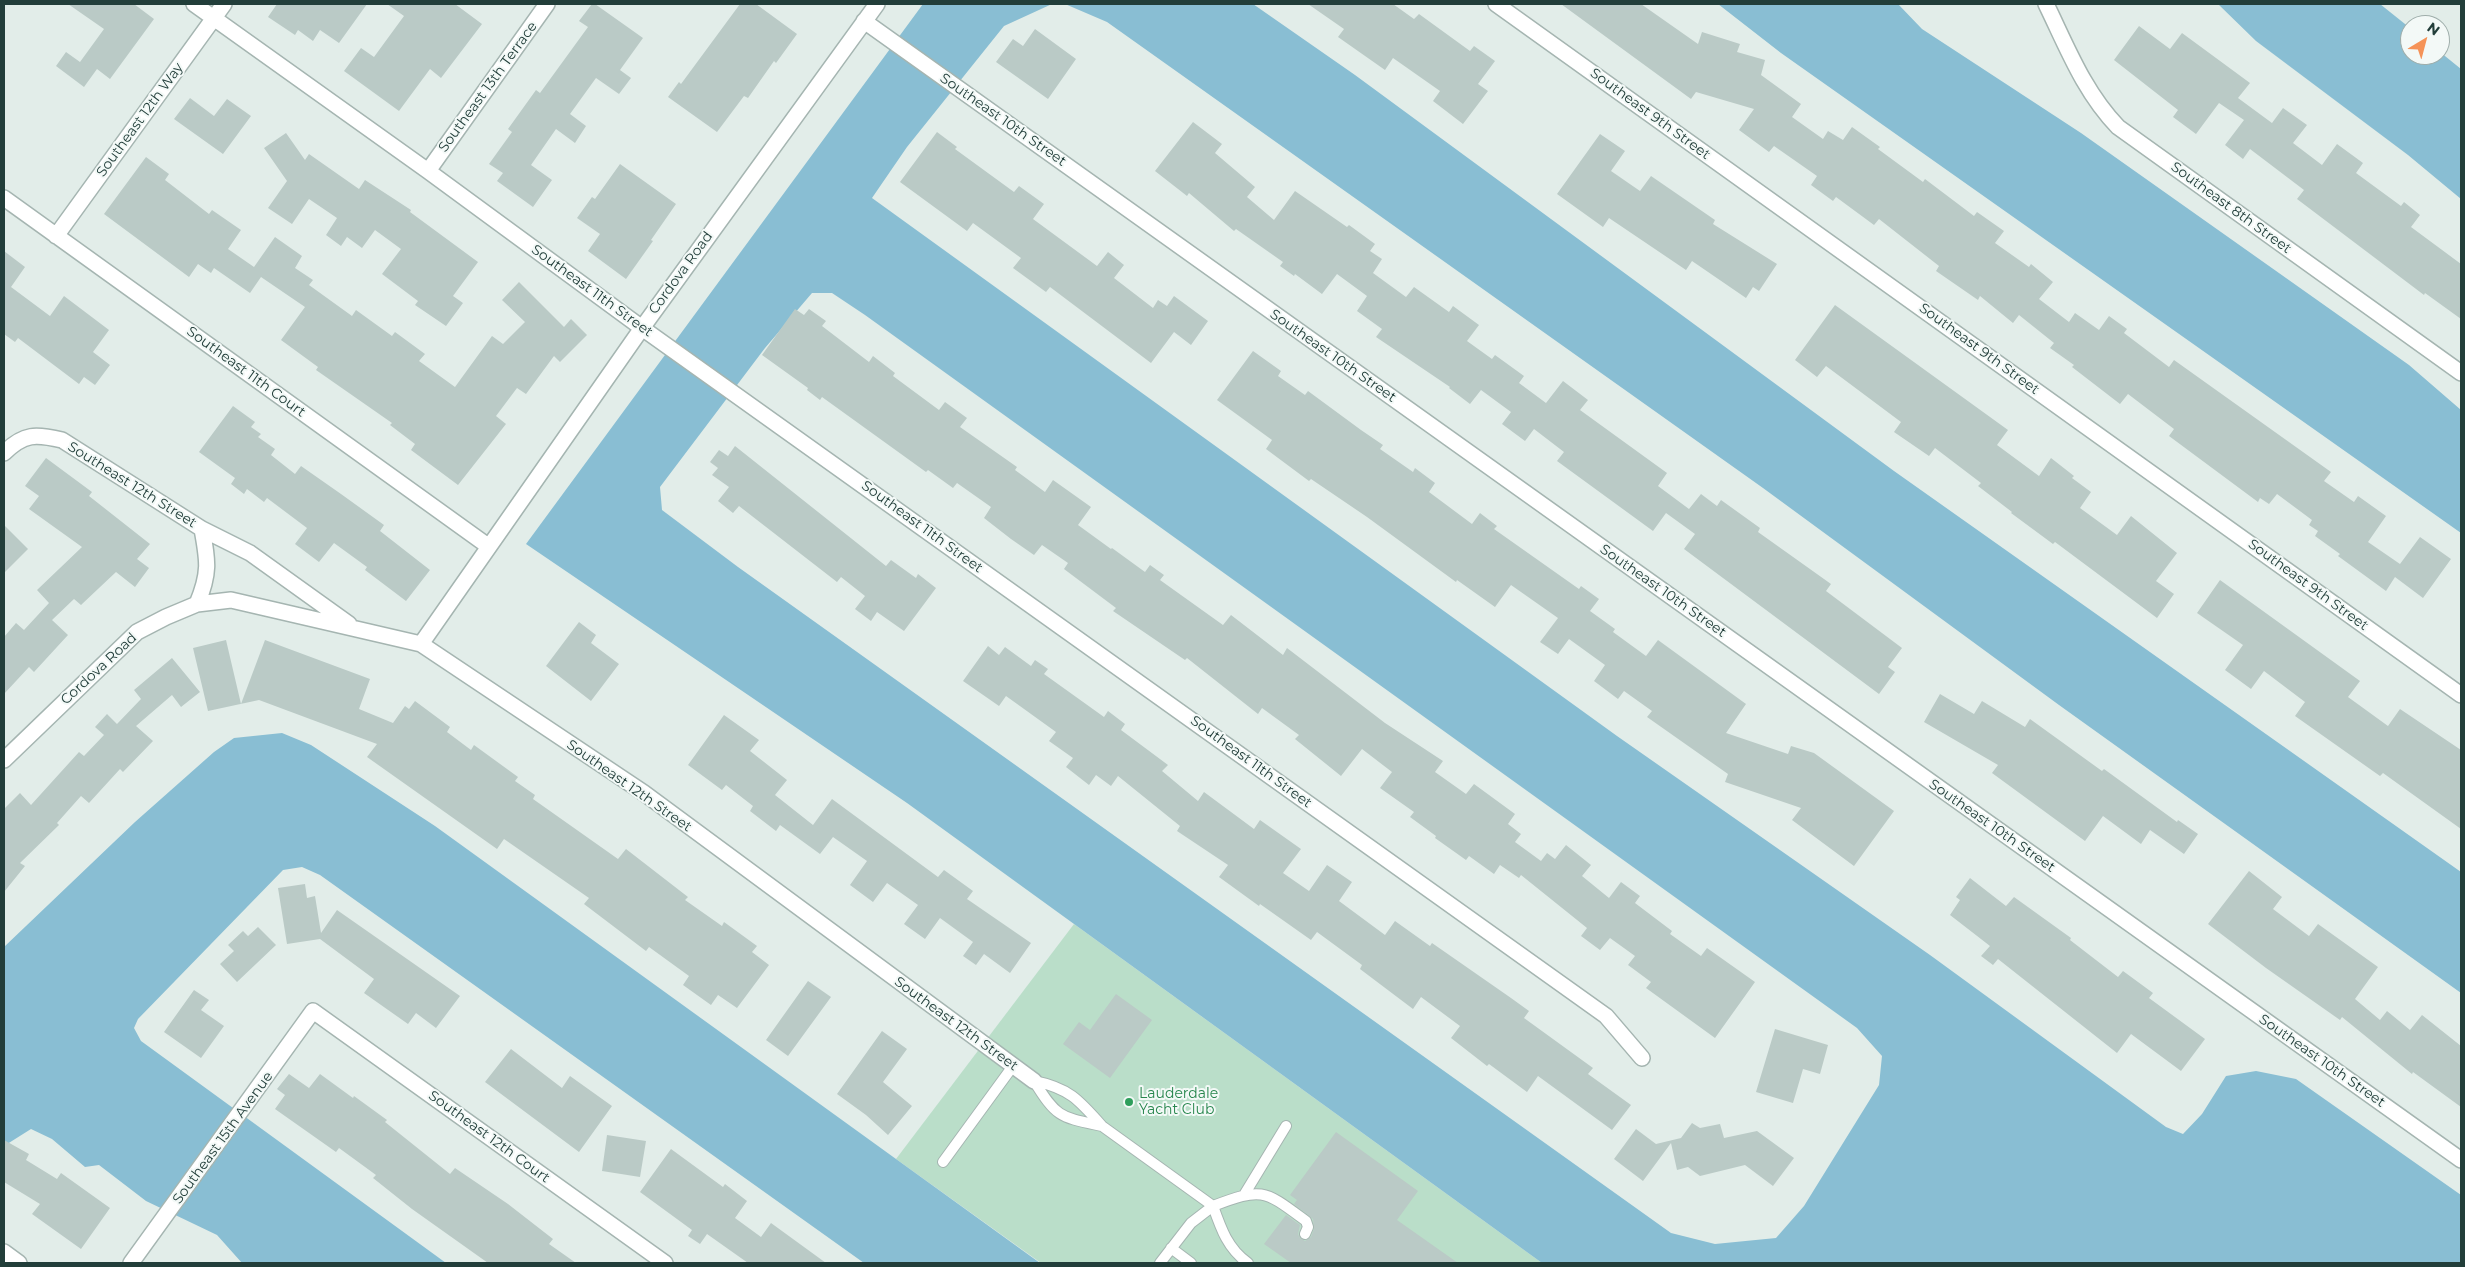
<!DOCTYPE html>
<html>
<head>
<meta charset="utf-8">
<style>
	body { margin:0 }
	#map { position:relative; width:2465px; height:1267px; overflow:hidden; background:#e2ede9; font-family:Montserrat,sans-serif }
	canvas { display:block }
	.frame { position:absolute; inset:0; border:5px solid #223e3a; pointer-events:none }
	.north { position:absolute; left:2400px; top:15px; width:50px; height:50px; box-sizing:border-box; background:#f3f9f7; border:1px solid #9faeab; border-radius:50%; rotate:37deg; font-size:14px; font-weight:700; line-height:20px; text-align:center; color:#223e3a }
	.north::after { content:''; display:block; margin:auto; width:18px; height:22px; background:#f59358; clip-path:polygon(50% 0,100% 100%,50% 72%,0 100%) }
</style>
</head>
<body>
<div id="map">
<canvas width="2465" height="1267"></canvas>
<div class="frame"></div>
<div class="north">N</div>
</div>
<script>
const ctx = document.querySelector('canvas').getContext('2d');
ctx.lineJoin = 'round';
function fill(path, color) { ctx.fillStyle = color; ctx.fill(path, 'evenodd'); }
function stroke(path, color, width, dash) { ctx.strokeStyle = color; ctx.lineWidth = width; ctx.lineCap = dash ? 'butt' : 'round'; ctx.setLineDash(dash || []); ctx.stroke(path); }
function drawText(font, color, halo, rows, align = 'center') {
  ctx.font = font + ' Montserrat,sans-serif'; ctx.lineWidth = 4; ctx.setLineDash([]); ctx.textBaseline = 'middle'; ctx.strokeStyle = halo; ctx.fillStyle = color; for (const [text, x, y, turn = 0] of rows) {
    ctx.save(); ctx.translate(x, y); ctx.rotate((+turn || 0) * Math.PI / 180); ctx.textAlign = isNaN(turn) ? turn : align; if (halo) ctx.strokeText(text, 0, 0); ctx.fillText(text, 0, 0); ctx.restore();
  }
}
fill(new Path2D(`
	M 1074,924 L 1542,1263 L 1041,1263 L 896,1159 Z`), '#badec9');
fill(new Path2D(`
	M 923,4 L 1052,4 L 1004,26 L 907,147 L 872,198 L 1617,736 L 1930,955 L 2166,1127 L 2183,1134 L 2202,1114 L 2226,1076 L 2256,1071 L 2296,1079 L 2461,1195 L 2461,1263 L 1542,1263 L 907,803 L 526,544 ZM 812,293 L 832,293 L 865,315 L 1857,1028 L 1882,1056 L 1879,1085 L 1804,1206 L 1776,1238 L 1715,1244 L 1671,1233 L 738,567 L 662,510 L 660,487 L 765,348 Z
	M 1065,4 L 1253,4 L 1355,75 L 1894,471 L 2461,872 L 2461,993 L 2059,705 L 1763,488 L 1107,22 Z
	M 1718,4 L 1898,4 L 1922,29 L 2081,133 L 2409,365 L 2461,410 L 2461,533 L 1781,53 Z
	M 2218,4 L 2380,4 L 2410,28 L 2410,55 L 2440,55 L 2440,52 L 2461,69 L 2461,199 L 2408,155 L 2256,41 Z
	M 282,733 L 311,745 L 435,826 L 1040,1263 L 864,1263 L 320,875 L 302,867 L 283,870 L 138,1019 L 134,1028 L 141,1041 L 446,1263 L 242,1263 L 217,1235 L 146,1201 L 99,1165 L 85,1167 L 52,1139 L 31,1129 L 4,1146 L 4,947 L 135,822 L 214,752 L 234,738 Z`), '#89bed3');
fill(new Path2D(`
	M 68,4 L 134,4 L 154,19 L 110,79 L 97,69 L 84,87 L 56,66 L 66,52 L 80,62 L 104,29 Z
	M 277,4 L 367,4 L 339,43 L 320,30 L 313,41 L 298,30 L 295,35 L 268,17 Z
	M 387,4 L 455,4 L 482,24 L 441,78 L 430,69 L 399,111 L 344,71 L 361,48 L 374,57 L 404,16 Z
	M 592,4 L 595,4 L 643,38 L 620,70 L 631,78 L 619,94 L 596,78 L 570,114 L 586,126 L 575,143 L 556,129 L 531,165 L 552,180 L 533,207 L 497,181 L 503,173 L 489,164 L 512,132 L 508,129 L 536,90 L 540,93 L 588,27 L 579,21 Z
	M 740,4 L 756,4 L 797,34 L 776,63 L 774,61 L 748,98 L 744,96 L 717,132 L 668,97 L 679,82 L 681,84 Z
	M 1308,4 L 1393,4 L 1414,19 L 1419,14 L 1470,51 L 1474,46 L 1495,61 L 1478,84 L 1488,91 L 1463,124 L 1433,101 L 1440,91 L 1393,58 L 1385,70 L 1338,37 L 1344,29 Z
	M 1561,4 L 1641,4 L 1698,44 L 1702,32 L 1740,44 L 1737,52 L 1765,60 L 1761,75 L 1801,104 L 1792,117 L 1823,139 L 1828,131 L 1843,140 L 1852,127 L 1880,147 L 1878,149 L 1923,182 L 1925,179 L 1974,216 L 1977,212 L 2004,231 L 1995,243 L 2029,267 L 2031,264 L 2053,282 L 2039,299 L 2069,322 L 2075,313 L 2099,330 L 2109,316 L 2127,329 L 2124,333 L 2169,367 L 2174,360 L 2331,472 L 2324,481 L 2354,502 L 2358,496 L 2386,516 L 2368,542 L 2400,564 L 2420,537 L 2451,559 L 2423,598 L 2395,577 L 2386,591 L 2338,556 L 2340,554 L 2315,536 L 2318,531 L 2309,525 L 2312,520 L 2277,494 L 2269,504 L 2260,498 L 2258,502 L 2169,436 L 2174,429 L 2128,394 L 2120,404 L 2072,367 L 2074,365 L 2050,348 L 2054,343 L 2019,315 L 2013,323 L 1980,296 L 1978,300 L 1936,271 L 1939,266 L 1879,219 L 1874,225 L 1836,197 L 1833,201 L 1811,185 L 1817,176 L 1774,146 L 1769,152 L 1739,130 L 1754,109 L 1696,92 L 1691,99 Z
	M 2139,26 L 2170,49 L 2182,33 L 2250,83 L 2238,98 L 2272,123 L 2283,108 L 2307,125 L 2293,143 L 2322,165 L 2337,144 L 2363,163 L 2356,173 L 2401,206 L 2404,202 L 2420,215 L 2411,227 L 2461,264 L 2461,319 L 2425,293 L 2424,295 L 2297,199 L 2304,190 L 2250,149 L 2243,159 L 2225,145 L 2244,120 L 2219,103 L 2196,134 L 2173,117 L 2178,110 L 2114,60 Z
	M 1035,29 L 1076,59 L 1048,99 L 996,62 L 1013,39 L 1023,46 Z
	M 190,98 L 214,116 L 227,99 L 251,116 L 223,154 L 174,119 Z
	M 1193,122 L 1222,144 L 1215,153 L 1255,187 L 1247,197 L 1274,220 L 1295,191 L 1347,227 L 1349,225 L 1375,244 L 1370,251 L 1382,259 L 1373,273 L 1406,297 L 1414,287 L 1449,312 L 1453,306 L 1479,325 L 1467,341 L 1492,359 L 1495,355 L 1524,376 L 1519,383 L 1546,403 L 1563,381 L 1588,400 L 1580,410 L 1667,473 L 1658,486 L 1689,509 L 1701,494 L 1717,506 L 1721,500 L 1760,528 L 1758,532 L 1831,584 L 1826,591 L 1902,648 L 1888,667 L 1895,672 L 1879,694 L 1684,549 L 1695,534 L 1666,513 L 1653,531 L 1557,461 L 1564,452 L 1534,429 L 1525,441 L 1502,424 L 1511,412 L 1481,390 L 1470,404 L 1449,388 L 1450,387 L 1376,337 L 1382,329 L 1357,311 L 1367,296 L 1337,274 L 1322,294 L 1295,274 L 1294,276 L 1280,266 L 1283,262 L 1236,229 L 1234,231 L 1189,193 L 1187,196 L 1155,171 Z
	M 937,132 L 957,147 L 955,149 L 1014,192 L 1019,186 L 1044,204 L 1033,219 L 1097,266 L 1108,252 L 1124,265 L 1114,278 L 1153,308 L 1158,300 L 1167,306 L 1174,296 L 1208,321 L 1191,345 L 1174,332 L 1151,363 L 1050,287 L 1046,292 L 1013,268 L 1021,258 L 973,223 L 967,231 L 900,182 Z
	M 286,133 L 305,160 L 309,154 L 359,189 L 365,180 L 411,210 L 410,212 L 478,262 L 453,296 L 463,303 L 446,326 L 415,305 L 418,301 L 382,274 L 401,249 L 375,230 L 362,248 L 347,237 L 341,246 L 326,235 L 337,218 L 309,199 L 292,224 L 268,208 L 287,181 L 264,148 Z
	M 1600,134 L 1625,151 L 1611,171 L 1640,191 L 1651,176 L 1715,220 L 1713,224 L 1777,264 L 1759,291 L 1753,287 L 1746,298 L 1692,261 L 1686,270 L 1609,218 L 1603,227 L 1557,194 Z
	M 146,157 L 169,174 L 165,180 L 209,214 L 212,210 L 241,230 L 228,249 L 254,267 L 275,237 L 302,256 L 295,268 L 313,280 L 309,285 L 352,316 L 356,310 L 392,336 L 395,332 L 425,354 L 419,361 L 455,387 L 492,336 L 503,344 L 525,322 L 502,300 L 519,282 L 564,327 L 571,319 L 587,335 L 560,362 L 554,356 L 526,394 L 517,388 L 496,416 L 506,424 L 458,485 L 411,450 L 415,444 L 390,425 L 392,423 L 316,370 L 318,367 L 281,340 L 305,307 L 261,277 L 250,293 L 214,268 L 211,273 L 198,264 L 189,277 L 104,214 Z
	M 620,164 L 676,204 L 651,240 L 653,241 L 626,279 L 588,251 L 600,234 L 577,218 L 592,197 L 595,199 Z
	M 4,251 L 25,267 L 11,287 L 50,316 L 64,296 L 109,330 L 93,352 L 110,365 L 95,385 L 84,377 L 79,384 L 18,338 L 15,342 L 4,334 Z
	M 1835,305 L 2008,430 L 1997,445 L 2039,476 L 2051,458 L 2074,476 L 2072,478 L 2091,492 L 2080,508 L 2117,535 L 2131,516 L 2177,553 L 2156,581 L 2174,594 L 2157,618 L 2055,542 L 2053,544 L 2011,513 L 2012,512 L 1978,486 L 1981,483 L 1935,448 L 1929,456 L 1894,432 L 1901,422 L 1826,366 L 1817,377 L 1795,360 Z
	M 795,309 L 804,315 L 809,309 L 826,321 L 822,326 L 869,362 L 873,356 L 895,373 L 893,376 L 939,410 L 945,402 L 967,418 L 960,427 L 1017,467 L 1015,470 L 1045,492 L 1053,480 L 1091,507 L 1078,525 L 1111,549 L 1112,548 L 1145,572 L 1150,565 L 1164,575 L 1160,580 L 1223,625 L 1231,615 L 1283,655 L 1287,648 L 1385,723 L 1443,761 L 1435,772 L 1466,794 L 1474,784 L 1515,814 L 1508,824 L 1521,834 L 1515,842 L 1541,861 L 1547,853 L 1555,859 L 1566,845 L 1591,865 L 1582,876 L 1609,898 L 1621,882 L 1640,896 L 1635,903 L 1672,931 L 1670,934 L 1701,956 L 1707,948 L 1755,982 L 1715,1038 L 1646,988 L 1651,982 L 1628,965 L 1635,956 L 1610,938 L 1600,950 L 1581,936 L 1587,928 L 1521,875 L 1519,878 L 1500,865 L 1494,874 L 1469,856 L 1466,860 L 1435,838 L 1436,836 L 1410,817 L 1414,812 L 1380,788 L 1392,772 L 1362,749 L 1341,776 L 1295,739 L 1299,735 L 1262,708 L 1258,714 L 1187,658 L 1185,660 L 1113,611 L 1116,608 L 1064,569 L 1068,563 L 1042,545 L 1034,555 L 1011,539 L 984,518 L 991,507 L 957,483 L 953,488 L 928,470 L 926,472 L 822,397 L 820,400 L 807,390 L 808,388 L 762,355 Z
	M 1253,351 L 1281,371 L 1278,376 L 1305,395 L 1308,391 L 1361,430 L 1383,445 L 1380,449 L 1413,472 L 1415,468 L 1435,483 L 1429,492 L 1472,524 L 1480,513 L 1497,526 L 1494,529 L 1579,589 L 1581,586 L 1599,599 L 1590,611 L 1615,629 L 1613,632 L 1646,656 L 1658,640 L 1746,704 L 1726,733 L 1788,754 L 1791,746 L 1814,753 L 1894,811 L 1854,866 L 1792,820 L 1801,808 L 1725,782 L 1728,774 L 1647,717 L 1652,711 L 1624,691 L 1618,699 L 1594,681 L 1605,665 L 1569,639 L 1558,654 L 1540,642 L 1558,618 L 1511,585 L 1495,607 L 1457,580 L 1456,582 L 1367,517 L 1311,479 L 1309,481 L 1266,449 L 1272,440 L 1217,400 Z
	M 233,406 L 255,422 L 251,427 L 261,434 L 258,437 L 275,449 L 271,455 L 295,474 L 301,466 L 341,494 L 384,525 L 380,531 L 430,570 L 406,601 L 365,570 L 367,567 L 334,543 L 319,562 L 295,544 L 307,528 L 267,498 L 264,502 L 247,489 L 244,494 L 231,484 L 235,478 L 199,452 Z
	M 735,446 L 886,566 L 891,560 L 916,578 L 918,574 L 936,588 L 904,631 L 877,612 L 871,621 L 855,609 L 865,596 L 841,577 L 837,582 L 739,506 L 733,513 L 718,501 L 729,487 L 712,475 L 718,468 L 710,462 L 719,450 L 728,456 Z
	M 46,458 L 92,492 L 89,496 L 150,544 L 137,559 L 149,568 L 135,587 L 116,572 L 81,605 L 74,599 L 52,620 L 68,635 L 34,672 L 29,667 L 4,694 L 4,637 L 16,623 L 24,630 L 49,603 L 37,590 L 82,547 L 29,509 L 39,496 L 25,486 Z
	M 4,525 L 28,549 L 4,573 Z
	M 2220,580 L 2360,681 L 2348,697 L 2388,726 L 2400,709 L 2461,750 L 2461,829 L 2383,773 L 2380,776 L 2295,716 L 2305,702 L 2264,671 L 2251,689 L 2225,670 L 2243,645 L 2197,613 Z
	M 579,622 L 596,635 L 591,643 L 619,664 L 591,701 L 546,666 Z
	M 226,640 L 241,704 L 265,640 L 370,679 L 359,709 L 393,723 L 405,706 L 409,709 L 415,701 L 450,727 L 447,732 L 471,750 L 474,745 L 518,777 L 515,781 L 535,795 L 533,799 L 618,859 L 626,849 L 688,897 L 685,900 L 722,926 L 724,922 L 757,946 L 752,952 L 769,965 L 737,1008 L 718,995 L 711,1005 L 683,985 L 689,976 L 649,947 L 646,951 L 584,904 L 589,898 L 504,839 L 497,849 L 367,757 L 377,744 L 259,700 L 208,711 L 193,648 Z
	M 988,646 L 999,655 L 1005,647 L 1031,666 L 1035,660 L 1048,669 L 1044,674 L 1104,717 L 1108,711 L 1125,724 L 1121,730 L 1168,765 L 1162,771 L 1198,801 L 1204,792 L 1254,829 L 1260,820 L 1301,849 L 1283,873 L 1309,891 L 1327,865 L 1352,882 L 1339,901 L 1385,935 L 1395,921 L 1430,946 L 1432,943 L 1511,998 L 1529,1011 L 1524,1018 L 1593,1068 L 1588,1074 L 1631,1105 L 1612,1130 L 1538,1076 L 1527,1092 L 1489,1064 L 1487,1066 L 1451,1038 L 1460,1026 L 1421,997 L 1413,1009 L 1360,969 L 1362,965 L 1317,932 L 1311,940 L 1260,904 L 1259,906 L 1219,877 L 1228,865 L 1177,831 L 1180,826 L 1118,776 L 1111,786 L 1096,775 L 1089,785 L 1066,767 L 1073,758 L 1049,741 L 1056,732 L 1006,696 L 999,706 L 963,681 Z
	M 172,658 L 200,692 L 181,707 L 172,695 L 136,726 L 153,741 L 123,772 L 120,769 L 89,803 L 81,796 L 57,823 L 59,825 L 20,863 L 25,866 L 4,892 L 4,809 L 20,793 L 31,805 L 79,752 L 84,756 L 104,735 L 95,727 L 107,714 L 117,724 L 141,699 L 134,690 Z
	M 1940,694 L 1974,714 L 1982,701 L 2025,727 L 2030,719 L 2102,771 L 2104,769 L 2177,822 L 2178,820 L 2198,834 L 2184,854 L 2150,830 L 2141,844 L 2103,816 L 2085,841 L 1992,773 L 1998,765 L 1924,722 Z
	M 724,715 L 759,740 L 750,751 L 787,780 L 775,795 L 813,825 L 832,799 L 938,877 L 944,870 L 973,891 L 967,899 L 1031,943 L 1010,973 L 984,954 L 976,965 L 963,956 L 973,942 L 940,918 L 925,939 L 904,924 L 918,905 L 887,883 L 873,902 L 850,885 L 867,861 L 833,837 L 820,854 L 780,825 L 776,831 L 750,811 L 753,806 L 726,785 L 722,790 L 688,765 Z
	M 2249,871 L 2282,897 L 2273,909 L 2309,936 L 2318,924 L 2378,967 L 2355,999 L 2380,1020 L 2387,1011 L 2410,1030 L 2422,1015 L 2461,1046 L 2461,1107 L 2413,1072 L 2412,1074 L 2342,1017 L 2340,1020 L 2266,968 L 2208,924 Z
	M 1970,878 L 2006,906 L 2014,897 L 2071,938 L 2070,940 L 2118,977 L 2123,971 L 2153,993 L 2149,998 L 2205,1039 L 2181,1071 L 2131,1034 L 2117,1053 L 1998,959 L 1993,965 L 1981,956 L 1990,946 L 1950,915 L 1960,900 L 1956,897 Z
	M 305,884 L 307,898 L 315,896 L 321,933 L 337,910 L 460,996 L 436,1028 L 416,1013 L 408,1024 L 364,993 L 374,979 L 320,939 L 287,944 L 278,888 Z
	M 258,927 L 276,945 L 237,982 L 220,964 L 234,951 L 228,945 L 243,931 L 248,936 Z
	M 808,981 L 831,997 L 788,1056 L 766,1040 Z
	M 194,990 L 209,1000 L 201,1010 L 224,1026 L 201,1058 L 164,1032 Z
	M 1116,994 L 1152,1020 L 1110,1078 L 1063,1044 L 1079,1022 L 1090,1030 Z
	M 1775,1029 L 1828,1045 L 1820,1074 L 1803,1069 L 1793,1103 L 1756,1092 Z
	M 882,1031 L 907,1049 L 883,1082 L 912,1106 L 888,1135 L 866,1115 L 837,1094 Z
	M 511,1049 L 562,1088 L 570,1076 L 612,1106 L 579,1152 L 485,1082 Z
	M 289,1074 L 309,1088 L 320,1074 L 353,1098 L 354,1096 L 387,1120 L 385,1122 L 450,1174 L 455,1168 L 508,1204 L 553,1239 L 549,1244 L 576,1263 L 488,1263 L 412,1209 L 373,1178 L 376,1175 L 339,1148 L 336,1152 L 275,1109 L 285,1095 L 277,1089 Z
	M 1692,1123 L 1700,1128 L 1720,1124 L 1724,1138 L 1757,1131 L 1794,1158 L 1773,1186 L 1745,1165 L 1700,1176 L 1688,1167 L 1677,1170 L 1671,1143 L 1643,1181 L 1614,1159 L 1636,1129 L 1656,1144 L 1681,1138 Z
	M 1336,1132 L 1418,1191 L 1397,1220 L 1458,1263 L 1291,1263 L 1264,1244 L 1286,1215 L 1300,1225 L 1298,1234 L 1300,1238 L 1305,1241 L 1311,1237 L 1314,1229 L 1313,1219 L 1294,1204 L 1297,1200 L 1290,1195 Z
	M 607,1135 L 646,1141 L 640,1177 L 602,1171 Z
	M 4,1140 L 29,1154 L 26,1160 L 57,1179 L 61,1173 L 110,1208 L 81,1249 L 32,1214 L 40,1204 L 4,1182 Z
	M 671,1149 L 723,1187 L 725,1184 L 747,1201 L 735,1218 L 761,1237 L 771,1223 L 826,1263 L 748,1263 L 707,1234 L 700,1244 L 688,1236 L 692,1230 L 640,1192 Z`), '#bacac6');
const lane = new Path2D(`
	M 1034,1081 C 1069,1088 1079,1100 1102,1126 C 1060,1117 1057,1118 1034,1081 Z
	M 1102,1126 L 1213,1206 L 1191,1223 L 1160,1263
	M 943,1162 L 1013,1066
	M 1244,1195 L 1286,1126
	M 1171,1248 L 1191,1263
	M 1248,1263 C 1228,1249 1221,1229 1213,1206 C 1263,1187 1264,1190 1306,1221 L 1308,1227 L 1305,1234`);
const street = new Path2D(`
	M 194,4 L 428,171 L 642,328 L 1606,1016 L 1642,1058
	M 1496,4 L 2461,695
	M 2046,4 C 2067,47 2084,92 2118,127 L 2461,373
	M 864,21 L 2461,1160
	M 428,171 L 547,4
	M 4,198 L 488,546
	M 56,236 L 224,4
	M 4,453 C 24,433 36,434 62,440 L 202,529 L 250,553 L 349,624
	M 197,604 C 210,573 208,561 202,529
	M 421,644 L 642,328 L 877,4
	M 4,760 L 137,632 L 166,617 L 197,604 L 231,600 L 421,644 L 644,793 L 1034,1081
	M 4,1252 L 19,1263
	M 131,1263 L 313,1011 L 665,1263`);
stroke(lane, '#a5b5b1', 12);
stroke(street, '#a5b5b1', 18);
stroke(lane, '#fff', 10);
stroke(street, '#fff', 15);
for (const [x, y, r, color] of [
	[1129,1102,5,"#2e9e5b"]
]) { const dot = new Path2D(); dot.arc(x, y, r, 0, 2 * Math.PI); ctx.fillStyle = color; ctx.fill(dot); stroke(dot, '#f3f9f7', 2); }
drawText('14px', '#223e3a', '#f3f9f7', [
	["Southeast 13th Terrace",488,87,-54],
	["Southeast 9th Street",1650,114,36],
	["Southeast 12th Way",140,120,-54],
	["Southeast 10th Street",1003,120,35],
	["Southeast 8th Street",2231,208,36],
	["Cordova Road",681,273,-54],
	["Southeast 11th Street",592,291,36],
	["Southeast 9th Street",1979,349,36],
	["Southeast 10th Street",1333,356,35],
	["Southeast 11th Court",246,372,36],
	["Southeast 12th Street",132,485,32],
	["Southeast 11th Street",922,527,36],
	["Southeast 9th Street",2308,585,36],
	["Southeast 10th Street",1663,591,35],
	["Cordova Road",99,669,-43],
	["Southeast 11th Street",1251,762,36],
	["Southeast 12th Street",629,786,35],
	["Southeast 10th Street",1992,826,35],
	["Southeast 12th Street",956,1024,36],
	["Southeast 10th Street",2322,1061,35],
	["Southeast 12th Court",489,1137,36],
	["Southeast 15th Avenue",223,1138,-54]
]);
drawText('14px', '#27864d', '#f3f9f7', [
	["Lauderdale",1139,1094],
	["Yacht Club",1139,1110]
], 'left');
</script>
</body>
</html>
